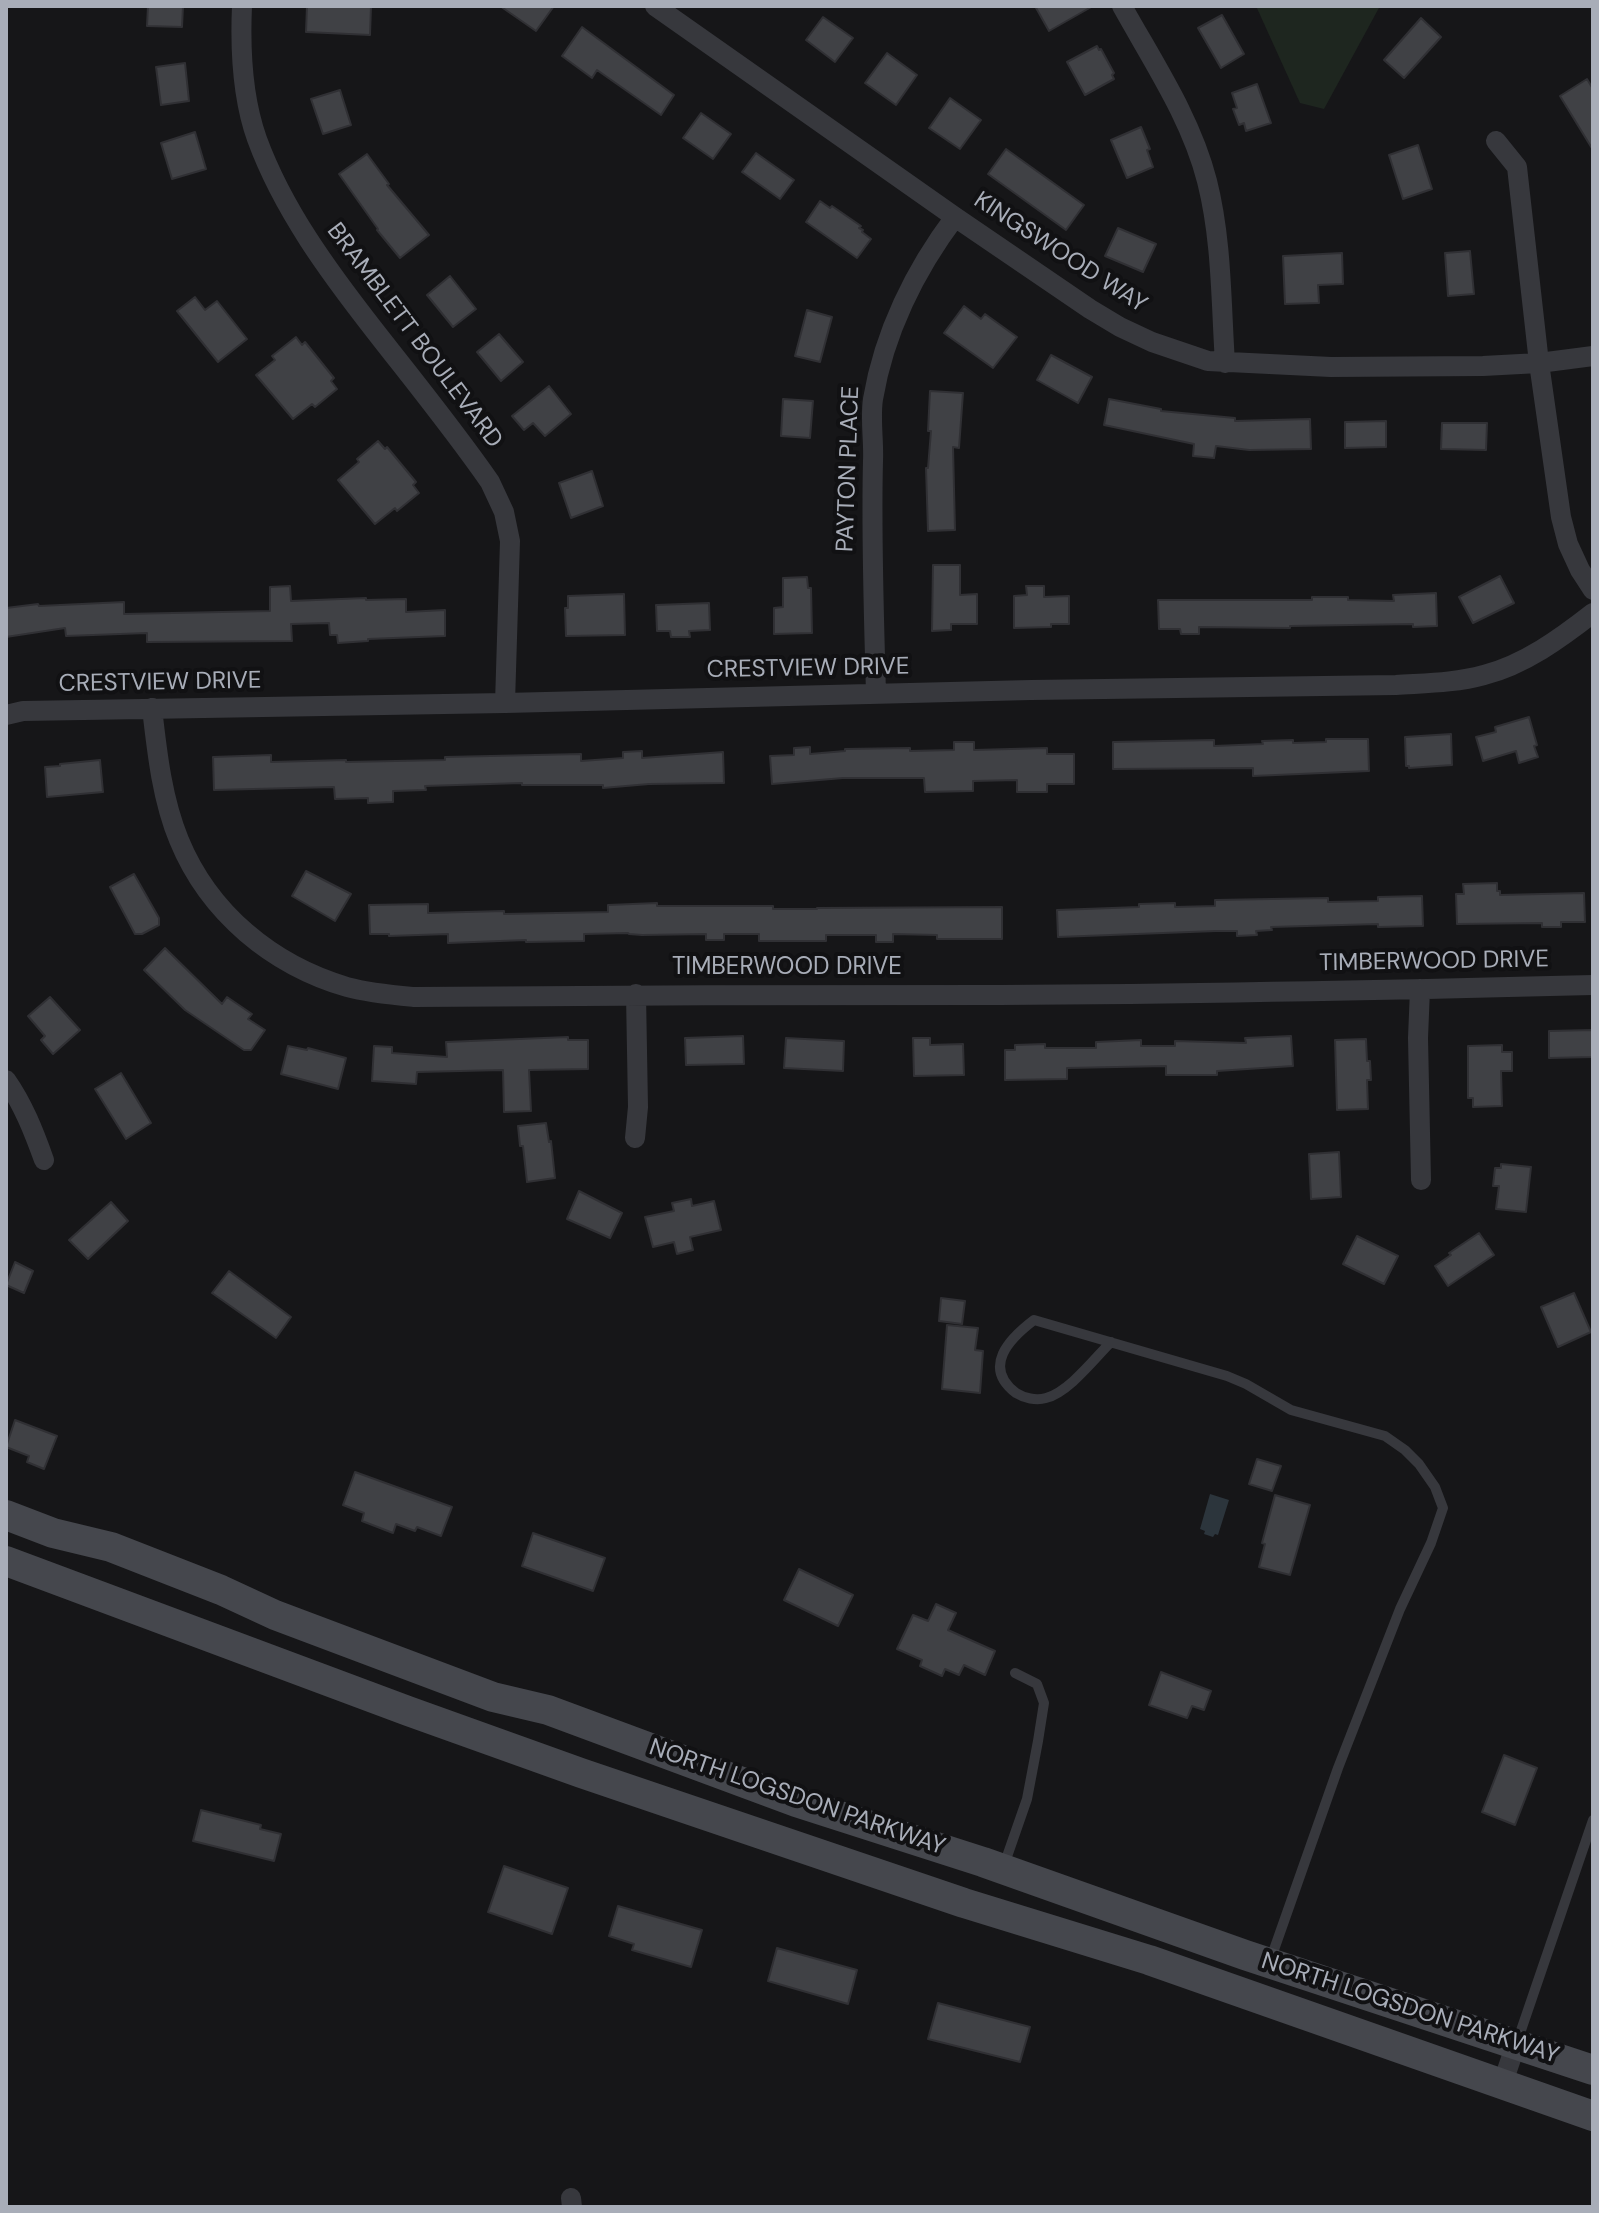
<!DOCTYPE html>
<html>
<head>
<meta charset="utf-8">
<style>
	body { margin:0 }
	#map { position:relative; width:1599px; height:2213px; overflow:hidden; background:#161618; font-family:"DM Sans",sans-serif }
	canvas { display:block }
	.frame { position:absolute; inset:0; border:8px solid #a8adb8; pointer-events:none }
</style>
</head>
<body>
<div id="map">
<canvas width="1599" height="2213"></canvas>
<div class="frame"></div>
</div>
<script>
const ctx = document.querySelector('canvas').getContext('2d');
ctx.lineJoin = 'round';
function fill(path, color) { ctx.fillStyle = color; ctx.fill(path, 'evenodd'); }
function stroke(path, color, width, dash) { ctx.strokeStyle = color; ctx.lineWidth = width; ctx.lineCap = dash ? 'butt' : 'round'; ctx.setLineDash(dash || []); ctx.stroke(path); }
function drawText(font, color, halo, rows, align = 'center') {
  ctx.font = font + ' "DM Sans",sans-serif'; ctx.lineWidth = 8; ctx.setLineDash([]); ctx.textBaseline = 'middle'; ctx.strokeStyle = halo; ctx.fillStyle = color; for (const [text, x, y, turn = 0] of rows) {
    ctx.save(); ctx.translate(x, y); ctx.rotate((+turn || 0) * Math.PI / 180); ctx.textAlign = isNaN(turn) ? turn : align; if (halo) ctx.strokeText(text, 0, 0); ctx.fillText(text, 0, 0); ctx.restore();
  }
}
fill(new Path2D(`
	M 1256,6 L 1380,6 L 1324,109 L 1300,103 Z`), '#1e261f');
fill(new Path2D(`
	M 1210,1494 L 1229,1500 L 1218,1535 L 1215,1534 L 1213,1537 L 1204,1534 L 1205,1531 L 1200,1529 Z`), '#2c353c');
const building = new Path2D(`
	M 148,6 L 183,6 L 182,27 L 147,26 Z
	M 307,6 L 371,6 L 370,35 L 306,32 Z
	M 500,6 L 554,6 L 536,31 Z
	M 1035,6 L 1093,6 L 1049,31 Z
	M 1222,15 L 1244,54 L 1221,68 L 1198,28 Z
	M 823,17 L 853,38 L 835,62 L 806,40 Z
	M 1421,18 L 1441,37 L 1404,78 L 1384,60 Z
	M 582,27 L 674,95 L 661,115 L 597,70 L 592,78 L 562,56 Z
	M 1097,46 L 1099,50 L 1101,49 L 1114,73 L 1112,75 L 1114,79 L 1085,95 L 1067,62 Z
	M 887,53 L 917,75 L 896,105 L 865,83 Z
	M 185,63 L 189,101 L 161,105 L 156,67 Z
	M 1587,79 L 1593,89 L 1593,150 L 1560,96 Z
	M 1257,84 L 1271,123 L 1246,131 L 1244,123 L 1239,125 L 1233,109 L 1237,108 L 1232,93 Z
	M 340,90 L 351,125 L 323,134 L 311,99 Z
	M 950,98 L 981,120 L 960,149 L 929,128 Z
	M 701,113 L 731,134 L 713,159 L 683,138 Z
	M 1141,127 L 1150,149 L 1147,150 L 1153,167 L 1127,178 L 1111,140 Z
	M 195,132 L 206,169 L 172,179 L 161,143 Z
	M 1418,145 L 1432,189 L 1403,199 L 1389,155 Z
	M 1006,149 L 1084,205 L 1066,230 L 988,174 Z
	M 756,153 L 794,180 L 780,199 L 742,172 Z
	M 367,154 L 389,184 L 387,185 L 429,235 L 400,258 L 377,230 L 378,229 L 339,174 Z
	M 820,201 L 830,208 L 832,206 L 861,226 L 859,228 L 863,230 L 862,232 L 871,239 L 857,258 L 806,222 Z
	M 1118,228 L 1156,244 L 1143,272 L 1105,256 Z
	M 1470,251 L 1474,294 L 1448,296 L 1445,253 Z
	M 1342,253 L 1343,284 L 1318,285 L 1319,303 L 1285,304 L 1283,256 Z
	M 450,276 L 476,309 L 453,327 L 427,295 Z
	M 195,297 L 205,310 L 217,301 L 247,339 L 218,362 L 177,311 Z
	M 964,306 L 981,319 L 985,314 L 1017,337 L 993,368 L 944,333 Z
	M 807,310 L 832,317 L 820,362 L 795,356 Z
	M 499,334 L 523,362 L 501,381 L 477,352 Z
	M 296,337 L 302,345 L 305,342 L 334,378 L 331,381 L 337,389 L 315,407 L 312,404 L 293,419 L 256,375 L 275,360 L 272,356 Z
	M 1051,355 L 1092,377 L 1078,403 L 1037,380 Z
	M 549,386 L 571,414 L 545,436 L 533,423 L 524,430 L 512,416 Z
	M 930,391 L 963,393 L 959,448 L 953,447 L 955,530 L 928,531 L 926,468 L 928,468 L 931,431 L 928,431 Z
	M 783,399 L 813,401 L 810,438 L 781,436 Z
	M 1109,399 L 1161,409 L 1161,411 L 1235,418 L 1235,421 L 1310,419 L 1311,449 L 1249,450 L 1216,446 L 1214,458 L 1193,456 L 1194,444 L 1104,425 Z
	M 1386,421 L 1386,447 L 1345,448 L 1345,422 Z
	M 1442,423 L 1487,423 L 1486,450 L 1441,449 Z
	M 378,441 L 385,449 L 387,447 L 416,482 L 413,485 L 419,493 L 397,511 L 395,508 L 375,524 L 338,480 L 359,462 L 357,459 Z
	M 592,471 L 603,506 L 571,518 L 559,483 Z
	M 933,565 L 960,565 L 960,595 L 977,594 L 977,624 L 951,624 L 951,630 L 932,631 Z
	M 1500,576 L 1514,603 L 1473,623 L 1459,597 Z
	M 807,577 L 808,588 L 811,588 L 812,633 L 774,634 L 774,608 L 783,607 L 783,578 Z
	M 290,586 L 291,601 L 366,598 L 366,600 L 406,599 L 406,612 L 445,610 L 445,636 L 368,639 L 368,641 L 338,643 L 337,635 L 330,635 L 329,623 L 291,624 L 292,641 L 147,642 L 147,633 L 66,636 L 65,628 L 6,637 L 6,608 L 38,604 L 39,606 L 124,602 L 124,614 L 270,611 L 270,587 Z
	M 1026,586 L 1044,586 L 1044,597 L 1069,596 L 1069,624 L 1051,624 L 1051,627 L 1014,628 L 1014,596 L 1027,595 Z
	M 1436,593 L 1437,626 L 1413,627 L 1413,624 L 1290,626 L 1290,628 L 1199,627 L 1199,634 L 1181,634 L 1180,629 L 1159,629 L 1158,600 L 1312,600 L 1312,597 L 1348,597 L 1348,600 L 1394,601 L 1393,595 Z
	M 624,594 L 625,635 L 566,636 L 565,608 L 568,608 L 568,596 Z
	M 709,603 L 710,630 L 689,631 L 690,637 L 671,637 L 670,631 L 657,631 L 656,605 Z
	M 1529,717 L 1537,745 L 1534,746 L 1538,757 L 1519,763 L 1516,751 L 1483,761 L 1476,737 L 1496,732 L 1495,727 Z
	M 1451,734 L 1452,765 L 1409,768 L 1409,766 L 1406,766 L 1405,737 Z
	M 1326,739 L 1368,739 L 1369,771 L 1253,776 L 1253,768 L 1113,769 L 1113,742 L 1214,740 L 1214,746 L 1263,744 L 1262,741 L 1293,740 L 1293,743 L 1326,742 Z
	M 954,742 L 974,742 L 974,750 L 1047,748 L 1047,754 L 1074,754 L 1074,784 L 1047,784 L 1047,792 L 1017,792 L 1017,780 L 973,781 L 973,791 L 925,792 L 924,778 L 843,778 L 772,784 L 770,756 L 794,755 L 794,748 L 810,747 L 810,754 L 845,751 L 845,749 L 910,748 L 910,751 L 954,750 Z
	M 642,751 L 642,758 L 723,752 L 724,783 L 649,784 L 603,788 L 603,785 L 522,785 L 522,783 L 425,786 L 426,790 L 393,791 L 393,802 L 368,803 L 368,798 L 335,799 L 334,787 L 214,790 L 213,757 L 271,755 L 271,762 L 346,760 L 346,762 L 445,760 L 445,757 L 581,754 L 581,761 L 623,758 L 623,752 Z
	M 100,760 L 103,792 L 47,797 L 45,767 L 60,766 L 60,764 Z
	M 306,871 L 351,894 L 335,921 L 292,896 Z
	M 134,874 L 159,918 L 159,925 L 142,934 L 135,934 L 110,887 Z
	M 1497,883 L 1497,891 L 1500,891 L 1500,895 L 1584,893 L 1585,922 L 1561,922 L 1561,927 L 1542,927 L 1542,923 L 1457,924 L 1456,894 L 1464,894 L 1463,884 Z
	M 1422,896 L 1423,926 L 1378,927 L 1378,924 L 1271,927 L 1272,930 L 1256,931 L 1257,935 L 1237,936 L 1237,931 L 1216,931 L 1058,937 L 1057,910 L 1139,907 L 1139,904 L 1175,903 L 1175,907 L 1215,906 L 1215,900 L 1328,898 L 1328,902 L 1378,901 L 1378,897 Z
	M 657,903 L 657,906 L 773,906 L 773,909 L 817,909 L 817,908 L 1002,907 L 1002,939 L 937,939 L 937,935 L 893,934 L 893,942 L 876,942 L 876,935 L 826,935 L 826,941 L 759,941 L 759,934 L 724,934 L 724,940 L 706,940 L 706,934 L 642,935 L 629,934 L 628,933 L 584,934 L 584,941 L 526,942 L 526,940 L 448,943 L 448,934 L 389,936 L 389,934 L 370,934 L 369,905 L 428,904 L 428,913 L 504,911 L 504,914 L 608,912 L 608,905 Z
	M 165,948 L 222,1004 L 227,997 L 252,1014 L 248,1019 L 265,1030 L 251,1050 L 244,1050 L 185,1010 L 144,970 Z
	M 50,997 L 80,1030 L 53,1054 L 41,1040 L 45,1036 L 28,1016 Z
	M 1593,1030 L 1593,1057 L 1549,1058 L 1549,1031 Z
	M 743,1036 L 744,1064 L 686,1065 L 685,1038 Z
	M 1291,1036 L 1293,1066 L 1217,1071 L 1217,1075 L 1166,1075 L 1166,1066 L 1067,1068 L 1067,1079 L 1005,1080 L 1005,1050 L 1015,1050 L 1015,1045 L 1045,1044 L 1045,1048 L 1096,1048 L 1096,1042 L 1141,1040 L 1141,1046 L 1175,1046 L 1175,1041 L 1246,1043 L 1245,1038 Z
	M 568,1037 L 568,1040 L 588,1040 L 588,1069 L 529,1070 L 531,1111 L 504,1112 L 503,1070 L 417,1072 L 416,1084 L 372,1081 L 374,1046 L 392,1047 L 392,1053 L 447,1057 L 446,1042 Z
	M 786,1038 L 844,1041 L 843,1071 L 784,1068 Z
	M 913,1038 L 930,1038 L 930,1045 L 963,1044 L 964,1075 L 914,1076 Z
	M 1366,1039 L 1367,1061 L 1370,1061 L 1371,1080 L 1367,1080 L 1368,1109 L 1337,1110 L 1335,1040 Z
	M 1502,1045 L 1502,1052 L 1512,1052 L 1512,1071 L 1501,1071 L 1502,1106 L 1473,1107 L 1473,1098 L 1468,1098 L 1468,1046 Z
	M 288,1046 L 307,1050 L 308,1048 L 346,1058 L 338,1089 L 281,1074 Z
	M 121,1073 L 151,1123 L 126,1139 L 95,1089 Z
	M 546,1123 L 549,1142 L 551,1141 L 555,1178 L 527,1182 L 523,1146 L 520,1146 L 518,1126 Z
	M 1339,1152 L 1341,1197 L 1311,1199 L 1309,1154 Z
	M 1501,1164 L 1531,1167 L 1526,1212 L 1496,1209 L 1499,1186 L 1493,1186 L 1495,1168 L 1501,1168 Z
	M 579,1191 L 622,1213 L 610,1238 L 567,1219 Z
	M 691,1199 L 692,1206 L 714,1201 L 721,1230 L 690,1237 L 693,1250 L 677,1254 L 674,1242 L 653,1247 L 645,1217 L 674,1211 L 672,1203 Z
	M 111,1202 L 128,1221 L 88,1259 L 69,1240 Z
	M 1479,1233 L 1494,1255 L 1448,1286 L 1435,1266 L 1451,1255 L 1449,1253 Z
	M 1357,1236 L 1398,1256 L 1384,1284 L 1343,1264 Z
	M 15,1262 L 33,1271 L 24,1293 L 6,1285 Z
	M 229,1271 L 291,1317 L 276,1338 L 212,1293 Z
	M 1574,1293 L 1591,1332 L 1558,1347 L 1541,1307 Z
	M 941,1298 L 965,1301 L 962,1324 L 939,1321 Z
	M 947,1325 L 978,1328 L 975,1350 L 983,1351 L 980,1393 L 942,1389 Z
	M 15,1420 L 57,1436 L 44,1469 L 27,1462 L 29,1456 L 6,1447 Z
	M 1257,1459 L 1281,1466 L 1272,1491 L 1249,1484 Z
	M 355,1472 L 452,1507 L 441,1536 L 417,1527 L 415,1531 L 396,1524 L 393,1533 L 362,1521 L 364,1513 L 343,1505 Z
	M 1275,1495 L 1310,1505 L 1290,1575 L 1259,1567 L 1265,1544 L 1262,1543 Z
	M 533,1533 L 605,1558 L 593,1591 L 522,1566 Z
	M 799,1569 L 853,1595 L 838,1626 L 784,1600 Z
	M 936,1604 L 956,1613 L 948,1630 L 995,1651 L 985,1675 L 964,1665 L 959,1675 L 945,1669 L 942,1676 L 920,1666 L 922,1660 L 897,1649 L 913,1615 L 928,1621 Z
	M 1161,1672 L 1211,1691 L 1204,1710 L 1192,1706 L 1187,1718 L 1149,1705 Z
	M 1504,1755 L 1537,1768 L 1515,1825 L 1482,1812 Z
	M 201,1810 L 261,1825 L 260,1829 L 281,1834 L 274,1861 L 193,1841 Z
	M 504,1866 L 568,1888 L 552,1934 L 488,1912 Z
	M 618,1906 L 702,1930 L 691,1967 L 632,1950 L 634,1944 L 609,1936 Z
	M 777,1948 L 857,1970 L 848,2004 L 768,1981 Z
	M 938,2003 L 1030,2027 L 1020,2062 L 928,2039 Z`);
fill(building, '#404145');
stroke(building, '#303034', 2);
stroke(new Path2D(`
	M 1111,1342 C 1094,1359 1069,1392 1046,1398 C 1036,1401 1024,1398 1016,1393 C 982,1367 1009,1339 1034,1320 L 1227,1376 L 1246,1384 L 1291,1410 L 1385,1436 L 1405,1450 L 1419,1464 L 1435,1487 L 1443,1508 L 1431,1543 L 1400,1609 L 1338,1768 L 1270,1961
	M 1003,1868 L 1027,1799 L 1038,1741 L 1044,1703 L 1037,1684 L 1015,1673
	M 1517,2042 L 1593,1820`), '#37383d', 10);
stroke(new Path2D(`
	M 242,6 C 240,51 242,97 257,139 C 283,210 329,272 375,331 C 414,381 454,430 490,482 L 504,512 L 510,541 L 505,703
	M 655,6 L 955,217 L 1090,309 L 1120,327 L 1152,342 L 1208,361 L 1331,367 L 1483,366 L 1539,363 L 1593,356
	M 1122,6 C 1153,62 1191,118 1207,181 C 1222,240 1221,303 1225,363
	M 1496,141 L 1517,167 L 1539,363 L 1561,517 L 1568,544 L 1580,570 L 1593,590
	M 876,694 C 874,616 871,538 873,461 C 874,441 870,419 873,399 C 884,333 915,270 955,217
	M 152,708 C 157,752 162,799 179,840 C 209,913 272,965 347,987 C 369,993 392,995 414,997 C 609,995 805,995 1000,995 C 1198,994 1396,990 1593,985
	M 6,715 L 23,711 L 505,703 L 1031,690 L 1396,685 C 1425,683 1455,683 1484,675 C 1524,665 1561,638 1593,613
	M 1420,989 L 1418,1038 L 1421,1180
	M 6,1080 C 23,1104 34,1132 44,1160
	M 635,1138 L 638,1107 L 636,994
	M 1502,2085 L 1516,2044
	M 571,2198 L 572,2207`), '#37383d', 20);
stroke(new Path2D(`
	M 6,1515 L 53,1533 L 111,1547 L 221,1590 L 275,1615 L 493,1697 L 548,1710 L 796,1802 L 983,1862 L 1245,1955 L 1593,2070
	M 6,1561 L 408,1711 L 581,1773 L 964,1903 L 1149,1960 L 1593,2116`), '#45474d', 30);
drawText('24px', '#a8adb8', '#111113', [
	["KINGSWOOD WAY",1060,253,33],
	["BRAMBLETT BOULEVARD",414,336,53],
	["PAYTON PLACE",849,469,-88],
	["CRESTVIEW DRIVE",808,669,-1],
	["CRESTVIEW DRIVE",160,683,-1],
	["TIMBERWOOD DRIVE",1434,962,-1],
	["TIMBERWOOD DRIVE",787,968],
	["NORTH LOGSDON PARKWAY",797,1798,19],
	["NORTH LOGSDON PARKWAY",1410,2009,18]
]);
</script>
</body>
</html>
